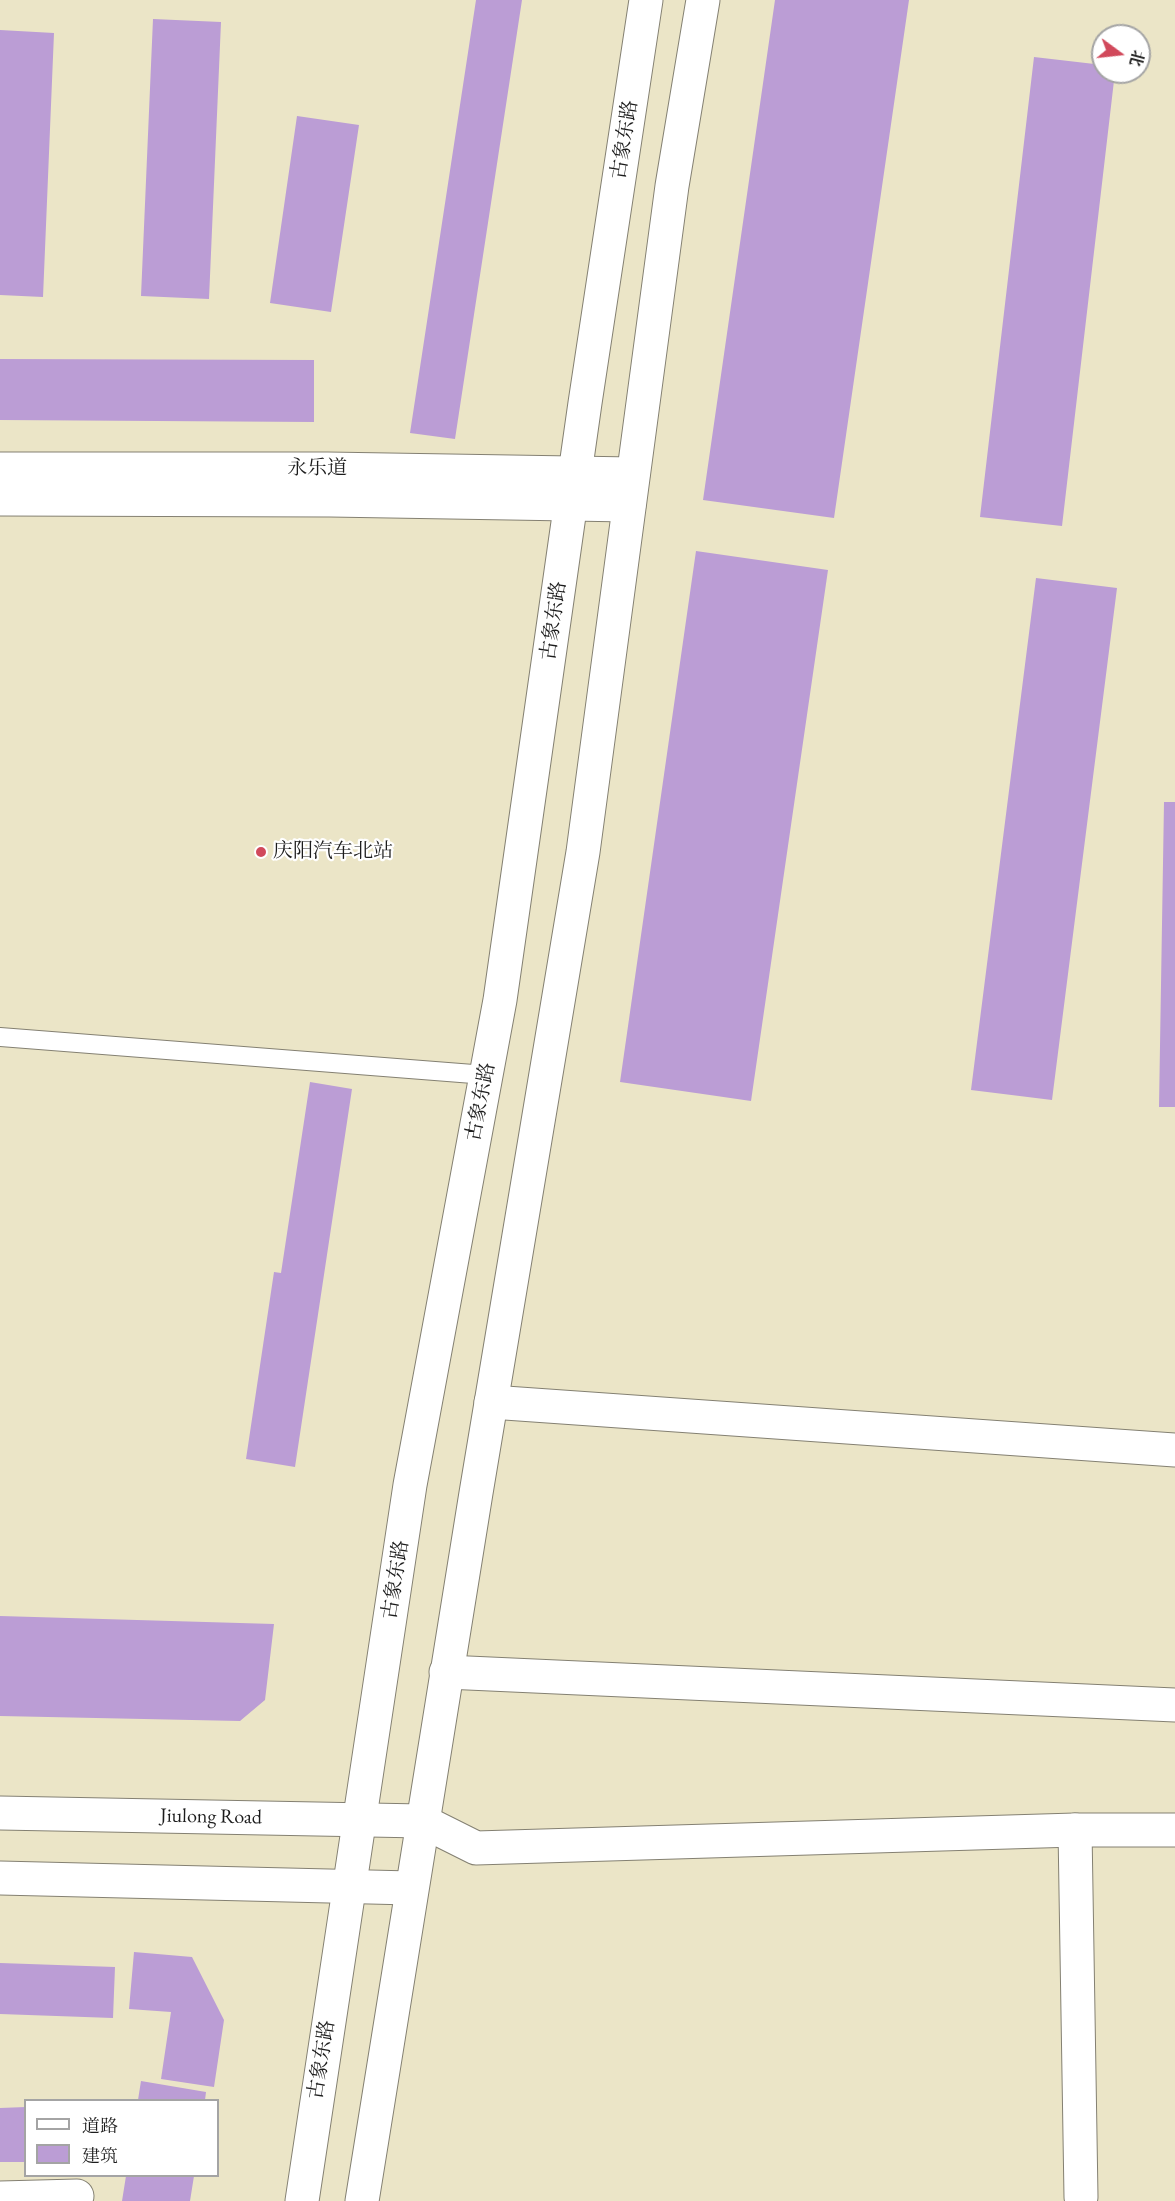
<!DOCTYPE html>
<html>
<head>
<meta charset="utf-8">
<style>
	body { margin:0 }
	#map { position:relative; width:1175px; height:2201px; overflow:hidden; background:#ebe5c7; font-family:"EB Garamond","Noto Serif SC",serif }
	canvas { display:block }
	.legend { position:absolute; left:24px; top:2099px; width:195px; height:78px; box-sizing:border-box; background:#fff; border:2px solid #a4a4a4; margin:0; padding:8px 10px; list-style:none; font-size:18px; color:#1c1c1c }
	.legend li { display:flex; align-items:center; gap:12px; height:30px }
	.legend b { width:30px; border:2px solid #a4a4a4 }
	.north { position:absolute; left:1091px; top:24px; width:60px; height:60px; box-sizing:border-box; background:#fff; border:2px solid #a4a4a4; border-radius:50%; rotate:105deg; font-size:16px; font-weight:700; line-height:24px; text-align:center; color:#1c1c1c }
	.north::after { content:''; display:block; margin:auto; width:21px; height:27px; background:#d1495b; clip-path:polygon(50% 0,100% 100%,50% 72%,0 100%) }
</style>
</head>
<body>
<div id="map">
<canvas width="1175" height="2201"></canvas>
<ul class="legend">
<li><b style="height:8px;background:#fff"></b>道路</li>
<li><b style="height:16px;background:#bb9dd5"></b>建筑</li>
</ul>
<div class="north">北</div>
</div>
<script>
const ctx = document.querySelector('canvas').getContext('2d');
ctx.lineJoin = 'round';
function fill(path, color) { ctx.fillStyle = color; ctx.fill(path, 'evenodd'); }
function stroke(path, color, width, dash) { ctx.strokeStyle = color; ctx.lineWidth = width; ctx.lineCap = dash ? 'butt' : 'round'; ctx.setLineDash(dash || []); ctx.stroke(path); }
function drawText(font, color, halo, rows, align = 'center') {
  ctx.font = font + ' "EB Garamond","Noto Serif SC",serif'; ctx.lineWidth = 4.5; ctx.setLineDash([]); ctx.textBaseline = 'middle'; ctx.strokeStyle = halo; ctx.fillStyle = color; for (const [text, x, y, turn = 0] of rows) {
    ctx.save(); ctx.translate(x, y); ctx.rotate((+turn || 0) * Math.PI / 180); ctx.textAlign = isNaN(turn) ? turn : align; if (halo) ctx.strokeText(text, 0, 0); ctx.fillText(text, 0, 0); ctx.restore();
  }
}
fill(new Path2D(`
	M 476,0 L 522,0 L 455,439 L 410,433 Z
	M 775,0 L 909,0 L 834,518 L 703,500 Z
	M 153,19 L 221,22 L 209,299 L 141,296 Z
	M 0,30 L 54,33 L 43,297 L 0,295 Z
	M 1034,57 L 1103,65 L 1103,72 L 1115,72 L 1062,526 L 980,517 Z
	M 297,116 L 359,125 L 331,312 L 270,303 Z
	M 0,359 L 314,360 L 314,422 L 0,420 Z
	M 696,551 L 828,570 L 751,1101 L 620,1082 Z
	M 1036,578 L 1117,588 L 1052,1100 L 971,1090 Z
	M 1164,802 L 1175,802 L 1175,1107 L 1159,1107 Z
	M 310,1082 L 352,1089 L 295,1467 L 246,1459 L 274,1272 L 281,1273 Z
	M 0,1616 L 274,1624 L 265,1700 L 240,1721 L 0,1716 Z
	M 134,1952 L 192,1957 L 224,2020 L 214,2087 L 161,2079 L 171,2012 L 129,2009 Z
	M 0,1963 L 115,1967 L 113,2018 L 0,2014 Z
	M 141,2081 L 206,2092 L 205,2100 L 138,2100 Z
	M 26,2107 L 26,2162 L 0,2162 L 0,2108 Z
	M 126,2176 L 194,2176 L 190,2201 L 122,2201 Z`), '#bb9dd5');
const service = new Path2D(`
	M 0,1037 L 486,1075`);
const minor = new Path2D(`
	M 491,1402 L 1175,1450
	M 446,1672 L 1175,1705
	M 1075,1830 L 1081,2197
	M 0,2198 L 77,2196`);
const tertiary = new Path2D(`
	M 0,469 L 328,469 L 633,474
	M 0,499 L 330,500 L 629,505
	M 422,1821 L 476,1848 L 1075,1830 L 1175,1830`);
const secondary = new Path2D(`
	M 0,1813 L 422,1821
	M 0,1878 L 411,1888`);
const primary = new Path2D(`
	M 302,2201 L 410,1485 L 500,1000 L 585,403 L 646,0
	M 362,2201 L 476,1493 L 583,852 L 672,186 L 703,0`);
stroke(service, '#848072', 20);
stroke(minor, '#848072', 35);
stroke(tertiary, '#848072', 35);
stroke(secondary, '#848072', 35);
stroke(primary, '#848072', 35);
stroke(service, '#fff', 18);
stroke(minor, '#fff', 33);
stroke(tertiary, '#fff', 33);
stroke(secondary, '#fff', 33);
stroke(primary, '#fff', 33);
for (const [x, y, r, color] of [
	[261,852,6,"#d1495b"]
]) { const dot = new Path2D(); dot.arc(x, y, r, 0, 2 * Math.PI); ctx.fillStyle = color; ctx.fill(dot); stroke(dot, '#fff', 2); }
drawText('20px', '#1c1c1c', '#fff', [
	["古象东路",625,140,-81],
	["永乐道",317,469],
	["古象东路",554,621,-82],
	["古象东路",481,1102,-79],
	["古象东路",396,1580,-81],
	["Jiulong Road",211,1817,1],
	["古象东路",322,2060,-81]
]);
drawText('20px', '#1c1c1c', '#fff', [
	["庆阳汽车北站",273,852]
], 'left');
</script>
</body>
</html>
